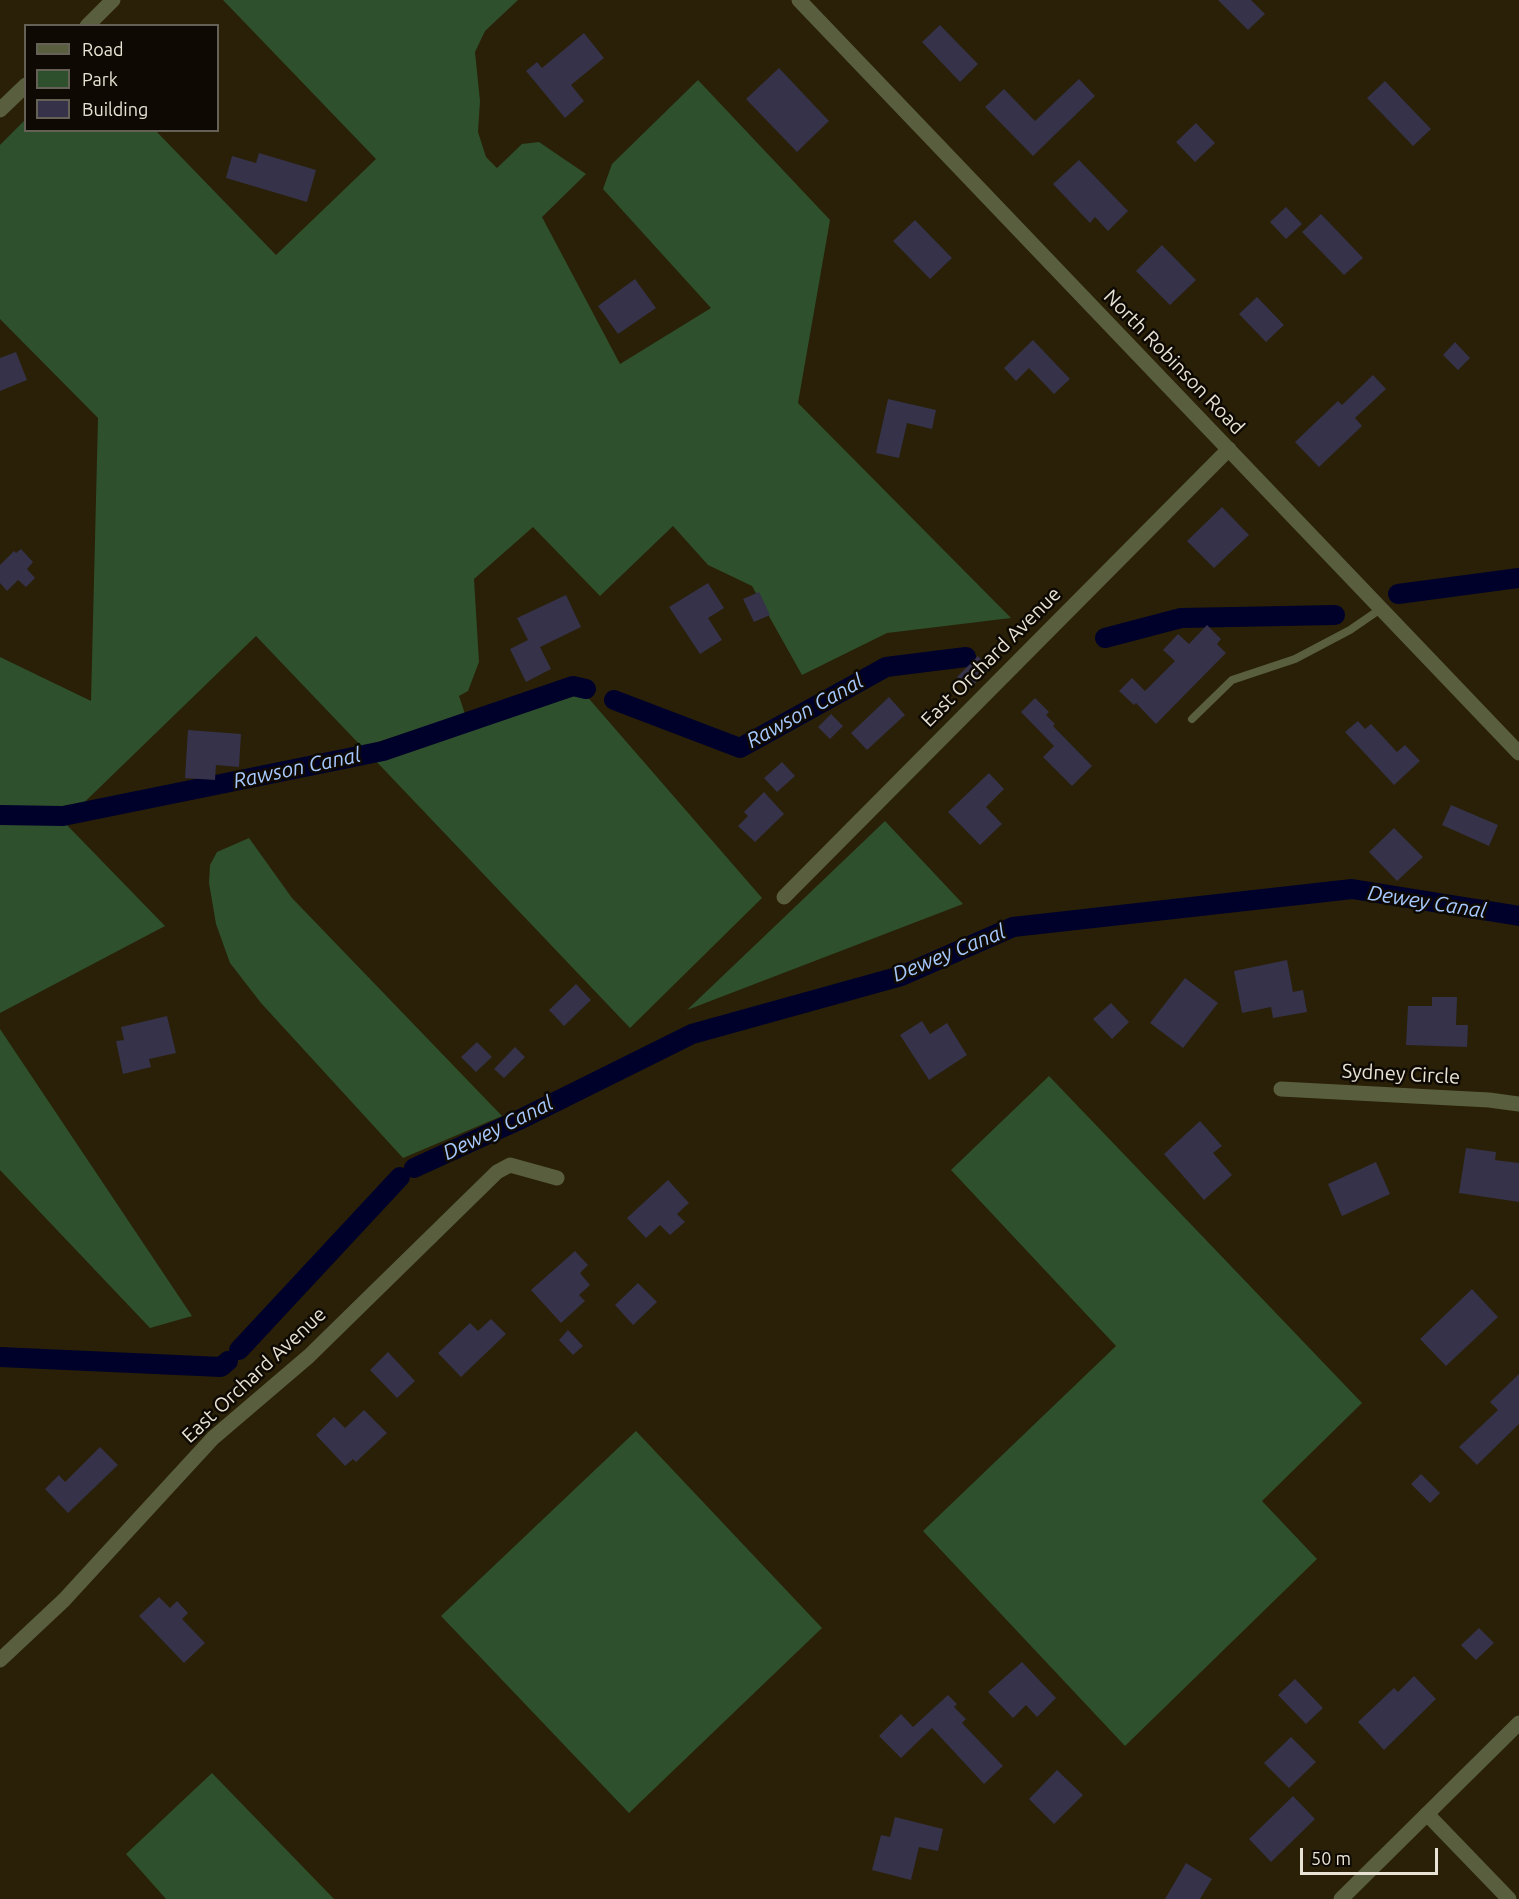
<!DOCTYPE html>
<html>
<head>
<meta charset="utf-8">
<style>
	body { margin:0 }
	#map { position:relative; width:1519px; height:1899px; overflow:hidden; background:#292007; font-family:Ubuntu,sans-serif }
	canvas { display:block }
	.legend { position:absolute; left:24px; top:24px; width:195px; height:108px; box-sizing:border-box; background:#0e0a03; border:2px solid #666157; margin:0; padding:8px 10px; list-style:none; font-size:18px; color:#e9e3d5 }
	.legend li { display:flex; align-items:center; gap:12px; height:30px }
	.legend b { width:30px; border:2px solid #666157 }
	.scale { position:absolute; left:1300px; top:1848px; width:138px; height:27px; box-sizing:border-box; border:3px solid #e9e3d5; border-top:0; padding-left:8px; font-size:18px; line-height:21px; white-space:nowrap; color:#e9e3d5; -webkit-text-stroke:4px #0e0a03; paint-order:stroke }
</style>
</head>
<body>
<div id="map">
<canvas width="1519" height="1899"></canvas>
<ul class="legend">
<li><b style="height:8px;background:#595f3e"></b>Road</li>
<li><b style="height:16px;background:#2e502c"></b>Park</li>
<li><b style="height:16px;background:#353249"></b>Building</li>
</ul>
<div class="scale">50 m</div>
</div>
<script>
const ctx = document.querySelector('canvas').getContext('2d');
ctx.lineJoin = 'round';
function fill(path, color) { ctx.fillStyle = color; ctx.fill(path, 'evenodd'); }
function stroke(path, color, width, dash) { ctx.strokeStyle = color; ctx.lineWidth = width; ctx.lineCap = dash ? 'butt' : 'round'; ctx.setLineDash(dash || []); ctx.stroke(path); }
function drawText(font, color, halo, rows, align = 'center') {
  ctx.font = font + ' Ubuntu,sans-serif'; ctx.lineWidth = 5; ctx.setLineDash([]); ctx.textBaseline = 'middle'; ctx.strokeStyle = halo; ctx.fillStyle = color; for (const [text, x, y, turn = 0] of rows) {
    ctx.save(); ctx.translate(x, y); ctx.rotate((+turn || 0) * Math.PI / 180); ctx.textAlign = isNaN(turn) ? turn : align; if (halo) ctx.strokeText(text, 0, 0); ctx.fillText(text, 0, 0); ctx.restore();
  }
}
fill(new Path2D(`
	M 223,0 L 518,0 L 485,31 L 475,52 L 480,101 L 478,132 L 486,157 L 497,168 L 522,144 L 539,142 L 586,174 L 542,217 L 620,364 L 711,308 L 603,189 L 612,164 L 698,80 L 830,220 L 798,403 L 1011,618 L 887,633 L 802,675 L 752,586 L 708,565 L 673,526 L 600,596 L 533,527 L 474,579 L 479,662 L 468,691 L 459,696 L 465,714 L 362,747 L 256,636 L 64,822 L 165,926 L 0,1013 L 0,657 L 91,701 L 98,418 L 0,319 L 0,145 L 25,120 L 26,130 L 156,131 L 276,255 L 376,159 Z
	M 584,693 L 762,898 L 630,1028 L 372,757 Z
	M 885,821 L 963,904 L 687,1010 Z
	M 249,838 L 292,898 L 502,1116 L 403,1158 L 261,1003 L 230,963 L 216,924 L 209,883 L 210,865 L 217,852 Z
	M 0,1029 L 192,1316 L 150,1328 L 0,1170 Z
	M 1049,1076 L 1362,1403 L 1262,1501 L 1317,1559 L 1125,1746 L 923,1531 L 1116,1346 L 951,1170 Z
	M 636,1431 L 822,1628 L 629,1813 L 441,1616 Z
	M 212,1773 L 334,1899 L 166,1899 L 126,1854 Z`), '#2e502c');
stroke(new Path2D(`
	M 1398,594 L 1519,578
	M 1105,638 L 1181,618 L 1335,615
	M 614,700 L 740,748 L 886,667 L 966,657
	M 0,815 L 63,816 L 383,751 L 573,686 L 586,689
	M 414,1168 L 519,1120 L 692,1034 L 901,976 L 1013,927 L 1352,889 L 1519,916
	M 239,1350 L 400,1177
	M 0,1357 L 221,1367 L 228,1361`), '#00012b', 20);
fill(new Path2D(`
	M 1218,0 L 1251,0 L 1265,14 L 1248,30 Z
	M 940,25 L 978,64 L 960,82 L 922,42 Z
	M 584,33 L 604,58 L 571,85 L 584,101 L 565,118 L 526,71 L 537,62 L 542,68 Z
	M 779,68 L 829,121 L 797,152 L 746,99 Z
	M 1079,79 L 1095,96 L 1033,156 L 985,107 L 1004,89 L 1035,121 Z
	M 1385,81 L 1431,129 L 1413,146 L 1367,98 Z
	M 1196,123 L 1215,143 L 1195,162 L 1176,142 Z
	M 259,153 L 316,170 L 307,202 L 226,178 L 232,156 L 256,163 Z
	M 1079,160 L 1128,211 L 1108,231 L 1095,217 L 1090,223 L 1053,184 Z
	M 1286,207 L 1302,224 L 1286,239 L 1270,222 Z
	M 1321,214 L 1363,258 L 1344,275 L 1302,232 Z
	M 915,220 L 952,258 L 930,279 L 893,241 Z
	M 1162,245 L 1196,280 L 1170,305 L 1136,271 Z
	M 635,279 L 656,308 L 618,334 L 598,306 Z
	M 1257,297 L 1284,325 L 1266,342 L 1239,314 Z
	M 1033,340 L 1070,379 L 1054,394 L 1029,368 L 1016,381 L 1004,368 Z
	M 1455,342 L 1470,358 L 1458,370 L 1443,355 Z
	M 16,352 L 27,380 L 0,391 L 0,358 Z
	M 1373,375 L 1386,389 L 1355,418 L 1362,426 L 1319,467 L 1295,442 L 1338,401 L 1342,405 Z
	M 888,399 L 936,410 L 932,429 L 907,423 L 899,458 L 876,453 Z
	M 1222,507 L 1249,535 L 1214,568 L 1187,541 Z
	M 21,549 L 33,562 L 27,569 L 35,578 L 26,587 L 18,580 L 7,591 L 0,583 L 0,565 L 14,551 L 16,553 Z
	M 708,583 L 724,608 L 708,618 L 722,640 L 700,654 L 669,607 Z
	M 759,592 L 770,615 L 754,622 L 743,599 Z
	M 566,595 L 581,627 L 540,647 L 551,669 L 526,682 L 510,649 L 528,640 L 517,618 Z
	M 1207,625 L 1221,639 L 1217,644 L 1226,653 L 1156,724 L 1136,703 L 1134,705 L 1119,691 L 1132,678 L 1145,691 L 1175,661 L 1163,650 L 1178,634 L 1189,644 Z
	M 978,656 L 990,669 L 969,689 L 957,677 Z
	M 889,697 L 905,715 L 867,750 L 851,733 Z
	M 1035,698 L 1049,712 L 1046,715 L 1055,724 L 1053,726 L 1092,766 L 1072,786 L 1043,757 L 1054,746 L 1021,712 Z
	M 831,714 L 843,726 L 830,739 L 818,727 Z
	M 1358,721 L 1365,729 L 1371,724 L 1397,752 L 1405,745 L 1420,761 L 1394,785 L 1345,732 Z
	M 188,730 L 241,734 L 239,767 L 216,765 L 215,780 L 185,778 Z
	M 782,762 L 795,776 L 777,792 L 764,778 Z
	M 989,773 L 1004,789 L 986,807 L 1002,824 L 980,845 L 948,812 Z
	M 764,792 L 784,814 L 755,842 L 738,826 L 748,816 L 744,812 Z
	M 1451,805 L 1498,825 L 1489,846 L 1442,825 Z
	M 1394,828 L 1423,857 L 1397,881 L 1369,852 Z
	M 1287,960 L 1293,992 L 1303,990 L 1307,1012 L 1273,1018 L 1271,1007 L 1242,1013 L 1234,971 Z
	M 1185,978 L 1218,1003 L 1183,1048 L 1150,1023 Z
	M 576,984 L 591,1000 L 564,1026 L 549,1010 Z
	M 1432,997 L 1457,997 L 1456,1025 L 1468,1025 L 1467,1047 L 1406,1045 L 1408,1006 L 1432,1006 Z
	M 1111,1003 L 1129,1022 L 1112,1039 L 1093,1019 Z
	M 167,1016 L 176,1053 L 149,1059 L 151,1067 L 123,1074 L 116,1041 L 124,1040 L 121,1027 Z
	M 922,1021 L 930,1034 L 947,1023 L 967,1055 L 929,1080 L 900,1035 Z
	M 477,1042 L 492,1057 L 476,1072 L 461,1057 Z
	M 515,1047 L 525,1057 L 504,1078 L 494,1069 Z
	M 1200,1121 L 1222,1146 L 1213,1153 L 1232,1175 L 1204,1200 L 1164,1154 Z
	M 1466,1148 L 1496,1152 L 1495,1160 L 1519,1163 L 1519,1202 L 1459,1193 Z
	M 1376,1162 L 1390,1194 L 1342,1216 L 1328,1184 Z
	M 668,1180 L 689,1203 L 677,1214 L 685,1222 L 670,1235 L 660,1225 L 646,1238 L 627,1218 Z
	M 575,1251 L 588,1265 L 580,1273 L 590,1285 L 579,1295 L 585,1301 L 561,1323 L 531,1290 Z
	M 638,1283 L 657,1302 L 633,1325 L 615,1305 Z
	M 1472,1289 L 1498,1317 L 1446,1366 L 1420,1339 Z
	M 491,1319 L 506,1334 L 461,1377 L 438,1353 L 470,1323 L 478,1331 Z
	M 568,1330 L 583,1346 L 573,1355 L 559,1340 Z
	M 388,1352 L 415,1381 L 397,1398 L 370,1370 Z
	M 1519,1374 L 1519,1424 L 1477,1465 L 1459,1447 L 1498,1410 L 1490,1402 Z
	M 364,1410 L 387,1433 L 356,1462 L 353,1459 L 345,1466 L 316,1435 L 334,1417 L 345,1428 Z
	M 100,1447 L 118,1465 L 68,1513 L 45,1489 L 59,1475 L 65,1482 Z
	M 1421,1474 L 1440,1493 L 1430,1503 L 1411,1484 Z
	M 159,1597 L 170,1608 L 177,1601 L 188,1613 L 182,1619 L 205,1643 L 184,1663 L 139,1616 Z
	M 1479,1628 L 1494,1643 L 1476,1660 L 1461,1645 Z
	M 1022,1662 L 1056,1698 L 1037,1717 L 1026,1705 L 1013,1718 L 988,1692 Z
	M 1414,1676 L 1436,1699 L 1384,1750 L 1358,1722 L 1394,1688 L 1398,1692 Z
	M 1295,1679 L 1323,1708 L 1306,1724 L 1278,1695 Z
	M 948,1695 L 957,1704 L 954,1707 L 966,1719 L 962,1723 L 1003,1766 L 984,1784 L 932,1728 L 901,1758 L 879,1736 L 901,1714 L 913,1727 Z
	M 1291,1737 L 1316,1762 L 1289,1788 L 1264,1763 Z
	M 1057,1770 L 1083,1795 L 1054,1824 L 1029,1799 Z
	M 1293,1796 L 1315,1819 L 1271,1862 L 1249,1839 Z
	M 895,1817 L 943,1829 L 938,1851 L 919,1847 L 911,1880 L 872,1870 L 881,1835 L 890,1837 Z
	M 1186,1863 L 1212,1879 L 1200,1899 L 1165,1899 Z`), '#353249');
stroke(new Path2D(`
	M 1192,719 L 1232,680 L 1295,659 L 1350,630 L 1382,608`), '#595f3e', 8);
stroke(new Path2D(`
	M 784,897 L 1229,449
	M 1281,1089 L 1489,1100 L 1519,1104
	M 0,1660 L 64,1600 L 213,1438 L 309,1356 L 497,1172 L 510,1165 L 557,1178
	M 1427,1814 L 1509,1899`), '#595f3e', 15);
stroke(new Path2D(`
	M 799,0 L 1519,753
	M 87,26 L 113,0
	M 0,110 L 26,85
	M 1341,1899 L 1519,1723`), '#595f3e', 15);
drawText('20px', '#e9e3d5', '#0e0a03', [
	["North Robinson Road",1174,362,46],
	["East Orchard Avenue",991,657,-45],
	["Sydney Circle",1401,1074,3],
	["East Orchard Avenue",254,1375,-43]
]);
drawText('italic 21px', '#a6c8fe', '#0e0a03', [
	["Rawson Canal",805,711,-29],
	["Rawson Canal",297,768,-12],
	["Dewey Canal",1427,902,9],
	["Dewey Canal",949,953,-22],
	["Dewey Canal",498,1128,-26]
]);
</script>
</body>
</html>
